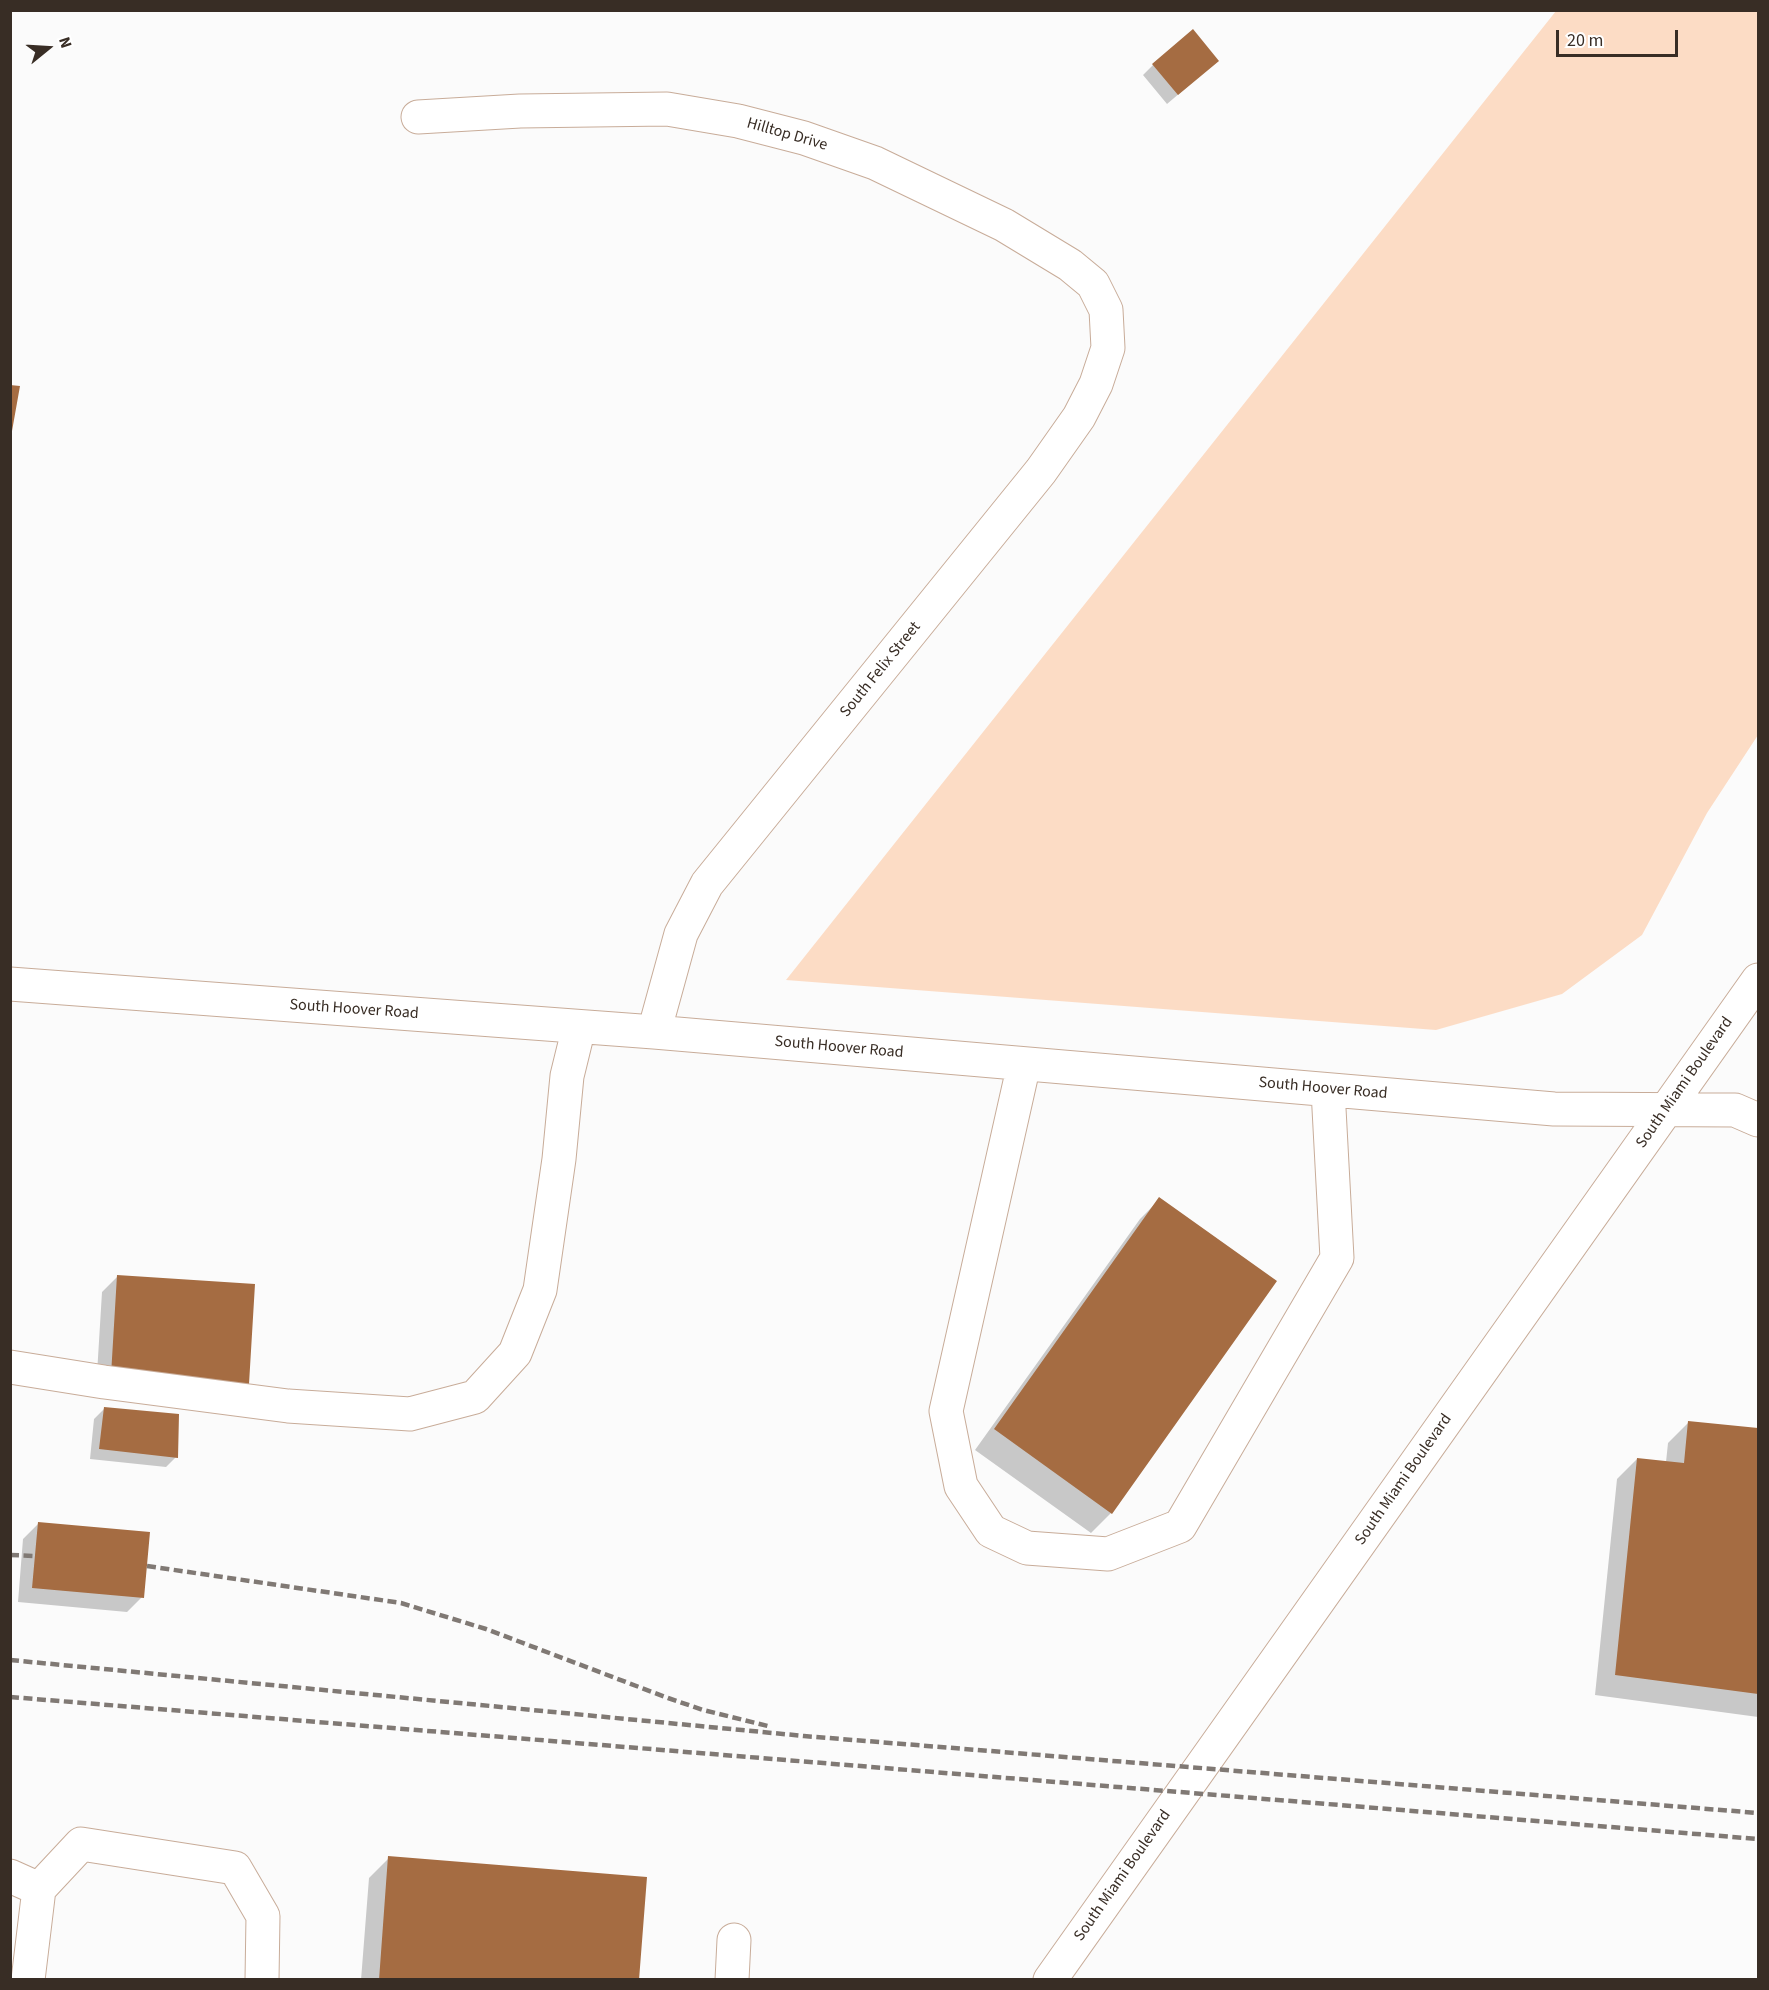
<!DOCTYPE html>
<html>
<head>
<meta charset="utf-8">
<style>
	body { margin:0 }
	#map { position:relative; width:1769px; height:1990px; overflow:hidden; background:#fbfbfb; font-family:"Source Sans 3",sans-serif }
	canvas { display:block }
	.frame { position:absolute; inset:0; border:12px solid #382d25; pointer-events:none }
	.north { position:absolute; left:18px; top:18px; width:60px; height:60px; -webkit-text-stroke:4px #fff; paint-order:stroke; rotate:72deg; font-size:16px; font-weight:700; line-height:24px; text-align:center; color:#382d25 }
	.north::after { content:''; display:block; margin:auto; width:21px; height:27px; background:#382d25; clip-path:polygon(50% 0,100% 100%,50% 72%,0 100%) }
	.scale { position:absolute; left:1556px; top:30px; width:122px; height:27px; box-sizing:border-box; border:3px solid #382d25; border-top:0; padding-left:8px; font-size:18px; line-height:21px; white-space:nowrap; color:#382d25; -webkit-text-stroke:4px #fff; paint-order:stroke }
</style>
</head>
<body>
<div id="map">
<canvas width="1769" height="1990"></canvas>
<div class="frame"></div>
<div class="north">N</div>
<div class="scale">20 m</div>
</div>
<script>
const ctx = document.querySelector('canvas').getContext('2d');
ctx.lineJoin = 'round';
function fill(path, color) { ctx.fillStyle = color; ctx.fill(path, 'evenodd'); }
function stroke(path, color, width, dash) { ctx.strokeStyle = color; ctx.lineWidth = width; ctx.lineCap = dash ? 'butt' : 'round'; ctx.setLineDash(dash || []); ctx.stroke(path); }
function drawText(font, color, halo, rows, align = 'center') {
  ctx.font = font + ' "Source Sans 3",sans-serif'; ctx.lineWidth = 6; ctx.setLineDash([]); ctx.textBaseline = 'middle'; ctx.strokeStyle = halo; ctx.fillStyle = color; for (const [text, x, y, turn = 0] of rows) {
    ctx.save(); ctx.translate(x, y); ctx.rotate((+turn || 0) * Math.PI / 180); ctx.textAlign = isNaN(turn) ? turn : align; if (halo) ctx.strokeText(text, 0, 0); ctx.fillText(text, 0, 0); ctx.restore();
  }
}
fill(new Path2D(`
	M 1556,11 L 1758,11 L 1758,735 L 1707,813 L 1642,935 L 1562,994 L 1436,1030 L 786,980 Z`), '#fcdcc5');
fill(new Path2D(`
	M 1153,65 L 1207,70 L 1167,104 L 1143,75 Z
	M 1160,1199 L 1111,1513 L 1091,1533 L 975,1450 L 1140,1219 Z
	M 117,1277 L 247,1383 L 232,1398 L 96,1390 L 102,1292 Z
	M 104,1409 L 176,1457 L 166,1467 L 90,1459 L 94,1419 Z
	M 1688,1423 L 1758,1430 L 1758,1717 L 1595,1695 L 1617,1479 L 1637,1459 L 1666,1462 L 1668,1443 Z
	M 38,1524 L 142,1597 L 127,1612 L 18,1602 L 23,1539 Z
	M 389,1858 L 638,1980 L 361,1980 L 369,1878 Z`), '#0003');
fill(new Path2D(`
	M 1193,29 L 1219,61 L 1178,95 L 1152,64 Z
	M 10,385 L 20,386 L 12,431 L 10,431 Z
	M 1159,1197 L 1277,1281 L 1112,1514 L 994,1429 Z
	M 117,1275 L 255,1284 L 249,1384 L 111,1375 Z
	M 104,1407 L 179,1414 L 178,1458 L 99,1449 Z
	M 1688,1421 L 1758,1428 L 1758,1694 L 1615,1675 L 1637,1458 L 1684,1463 Z
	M 38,1522 L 150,1532 L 144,1598 L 32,1588 Z
	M 388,1856 L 647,1877 L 639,1980 L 379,1980 Z`), '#a56c42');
const minor = new Path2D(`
	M 418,117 L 520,111 L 667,109 L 738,121 L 804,138 L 875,163 L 1004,225 L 1070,265 L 1093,284 L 1106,310 L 1108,348 L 1096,384 L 1079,417 L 1041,471 L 707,884 L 681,934 L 654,1032
	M 10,984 L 654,1032 L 1554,1109 L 1735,1110 L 1758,1120
	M 1024,1064 L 946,1411 L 961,1486 L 991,1531 L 1027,1548 L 1108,1554 L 1180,1526 L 1337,1258 L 1328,1090
	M 10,1367 L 104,1382 L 288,1406 L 410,1414 L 475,1397 L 515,1353 L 540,1290 L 559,1159 L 567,1076 L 579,1027
	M 10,1876 L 39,1889
	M 28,1980 L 39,1889 L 81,1844 L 235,1868 L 263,1916 L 262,1980
	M 732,1980 L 734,1940
	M 1050,1980 L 1758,980`);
stroke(minor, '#c8ac99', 35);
stroke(minor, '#fff', 33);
stroke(new Path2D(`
	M 10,1555 L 35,1556
	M 147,1566 L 401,1603 L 486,1629 L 668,1698 L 703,1710 L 768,1726
	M 10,1660 L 804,1736 L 1758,1813
	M 10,1697 L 1758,1839`), '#807974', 4.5, [9, 4.5]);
drawText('16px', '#382d25', '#fff', [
	["Hilltop Drive",787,135,16],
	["South Felix Street",881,670,-51],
	["South Hoover Road",354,1010,4],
	["South Hoover Road",839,1048,5],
	["South Miami Boulevard",1685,1083,-55],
	["South Hoover Road",1323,1089,5],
	["South Miami Boulevard",1404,1480,-55],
	["South Miami Boulevard",1123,1876,-55]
]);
</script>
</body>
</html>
